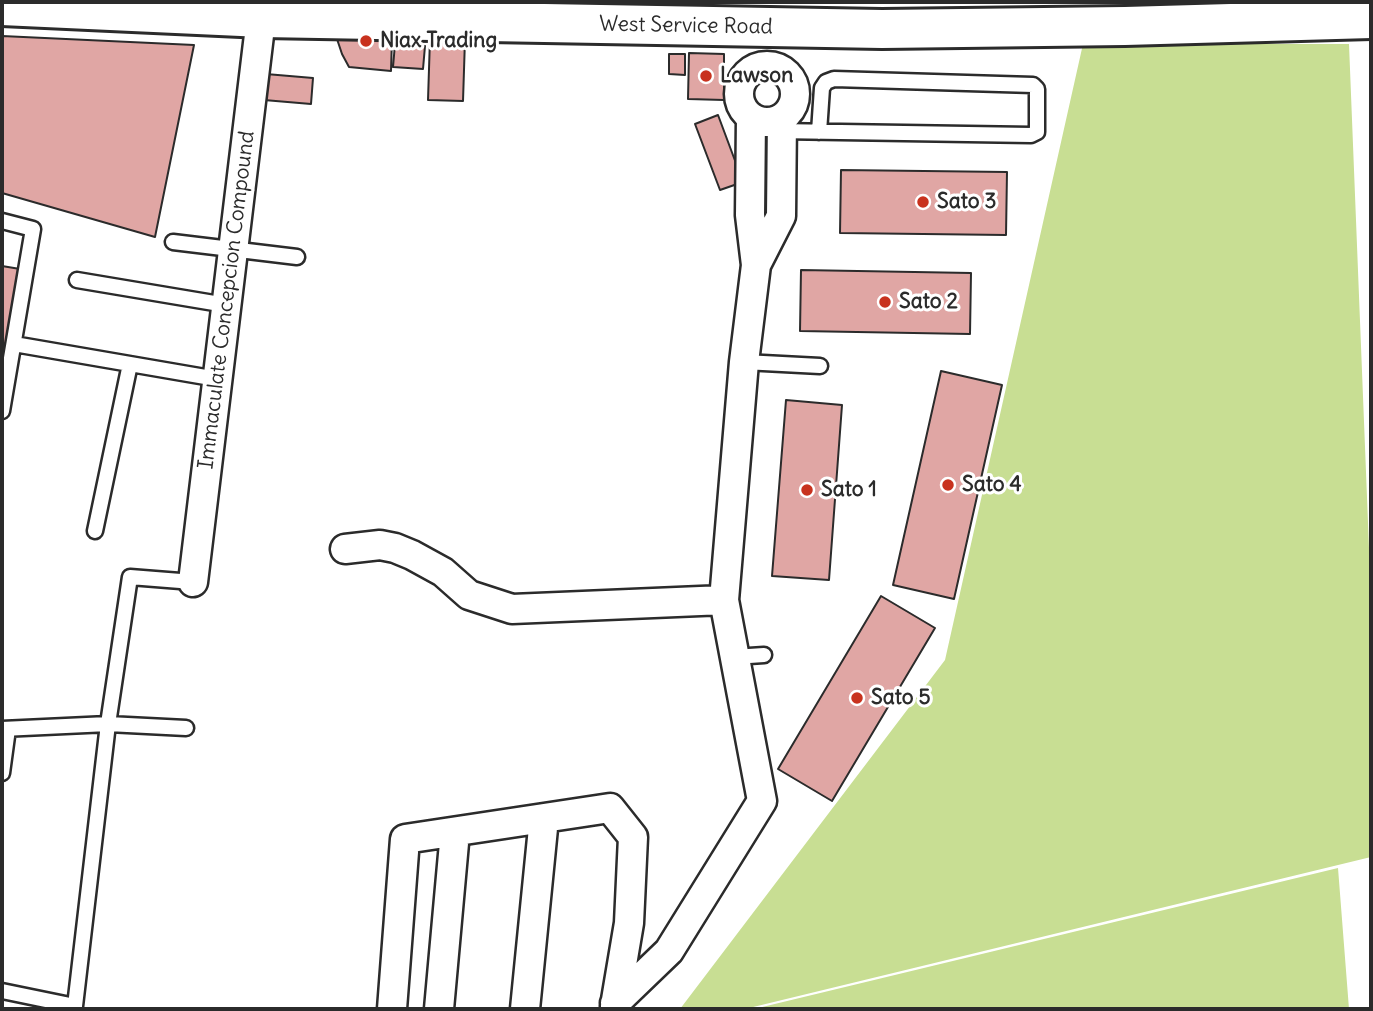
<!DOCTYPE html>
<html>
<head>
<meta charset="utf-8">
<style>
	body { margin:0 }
	#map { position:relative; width:1373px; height:1011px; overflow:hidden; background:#fff; font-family:Delius,sans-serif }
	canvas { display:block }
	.frame { position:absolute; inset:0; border:4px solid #2b2b2b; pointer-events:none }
</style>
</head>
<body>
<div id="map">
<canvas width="1373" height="1011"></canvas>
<div class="frame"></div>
</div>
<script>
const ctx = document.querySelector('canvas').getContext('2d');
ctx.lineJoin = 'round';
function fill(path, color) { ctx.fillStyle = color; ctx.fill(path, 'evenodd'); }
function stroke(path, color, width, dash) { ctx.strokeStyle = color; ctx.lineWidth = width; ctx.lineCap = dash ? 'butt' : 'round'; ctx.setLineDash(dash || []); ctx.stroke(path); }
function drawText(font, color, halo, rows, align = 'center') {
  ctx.font = font + ' Delius,sans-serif'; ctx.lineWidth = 6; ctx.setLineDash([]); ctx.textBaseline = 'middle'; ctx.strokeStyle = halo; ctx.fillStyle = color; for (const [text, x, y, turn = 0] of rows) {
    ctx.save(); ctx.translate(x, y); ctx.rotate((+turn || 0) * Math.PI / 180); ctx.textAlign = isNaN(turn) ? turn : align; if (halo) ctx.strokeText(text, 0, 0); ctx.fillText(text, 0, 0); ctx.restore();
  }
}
fill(new Path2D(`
	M 1083,44 L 1349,44 L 1371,598 L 1371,857 L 745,1009 L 680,1009 L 945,660 Z
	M 1338,868 L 1349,1009 L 754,1009 Z`), '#c8de93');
const building = new Path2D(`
	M 2,36 L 194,45 L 155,237 L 2,193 Z
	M 336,36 L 392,38 L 391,71 L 349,67 L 342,54 Z
	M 430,38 L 465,39 L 463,101 L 428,100 Z
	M 395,44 L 425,46 L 423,69 L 393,67 Z
	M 689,53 L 724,54 L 724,100 L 688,99 Z
	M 669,54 L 685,54 L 685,75 L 669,74 Z
	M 266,74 L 313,78 L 311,104 L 264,100 Z
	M 718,115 L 743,182 L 720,190 L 695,124 Z
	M 841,170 L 1007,172 L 1006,235 L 840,233 Z
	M 758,188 L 771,188 L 771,212 L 759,212 Z
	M 2,266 L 20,269 L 2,377 Z
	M 801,270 L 971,273 L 970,334 L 800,331 Z
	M 941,371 L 1002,385 L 954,599 L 893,585 Z
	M 786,400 L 842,405 L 829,580 L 772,576 Z
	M 881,596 L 935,628 L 832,801 L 778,769 Z`);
fill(building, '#e0a6a4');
stroke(building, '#2b2b2b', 2);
const service = new Path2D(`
	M 777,131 L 1031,135 L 1037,132 L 1037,89 L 1033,85 L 834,79 L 826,82 L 822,88 L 819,132
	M 2,221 L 33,229 L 2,411
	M 173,242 L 297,257
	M 77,280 L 226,305
	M 14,344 L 217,379
	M 744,362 L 820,366
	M 95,531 L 130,364
	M 734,657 L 764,655
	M 2,729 L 108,724 L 186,728
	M 2,773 L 8,729
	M 2,991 L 75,1006 L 108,724 L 130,577 L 193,582`);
const minor = new Path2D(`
	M739 94a28 28 0 1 1 56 0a28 28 0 1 1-56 0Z
	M 756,265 L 781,216 L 782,118
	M 345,549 L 380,545 L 395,548 L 412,555 L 443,572 L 469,595 L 512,609 L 724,600
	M 193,582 L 259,35 L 263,18
	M 615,1003 L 669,951 L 762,801 L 724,600 L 744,362 L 756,265 L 750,215 L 751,117
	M 392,1009 L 405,839 L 610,808 L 633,837 L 629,923 L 615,1006
	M 439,1009 L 455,832
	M 525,1009 L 544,818`);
const secondary = new Path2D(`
	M 2,6 L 263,18 L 882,29 L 1125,26 L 1371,19`);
stroke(service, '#2b2b2b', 19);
stroke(minor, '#2b2b2b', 33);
stroke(secondary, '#2b2b2b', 44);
stroke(service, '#fff', 14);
stroke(minor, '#fff', 28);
stroke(secondary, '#fff', 38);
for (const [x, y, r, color] of [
	[366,41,7,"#c8321e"],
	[706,76,7,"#c8321e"],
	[923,202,7,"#c8321e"],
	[885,302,7,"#c8321e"],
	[948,485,7,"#c8321e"],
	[807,490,7,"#c8321e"],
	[857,698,7,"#c8321e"]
]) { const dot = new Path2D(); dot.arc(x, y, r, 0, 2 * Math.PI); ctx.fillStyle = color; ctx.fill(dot); stroke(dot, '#fff', 2.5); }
drawText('21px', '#2b2b2b', '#fff', [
	["West Service Road",686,26,1],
	["Immaculate Concepcion Compound",227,300,-83]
]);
drawText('bold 21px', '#2b2b2b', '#fff', [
	["Niax Trading",380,41],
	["Lawson",720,76],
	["Sato 3",937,202],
	["Sato 2",899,302],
	["Sato 4",962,485],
	["Sato 1",821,490],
	["Sato 5",871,698]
], 'left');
</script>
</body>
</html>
